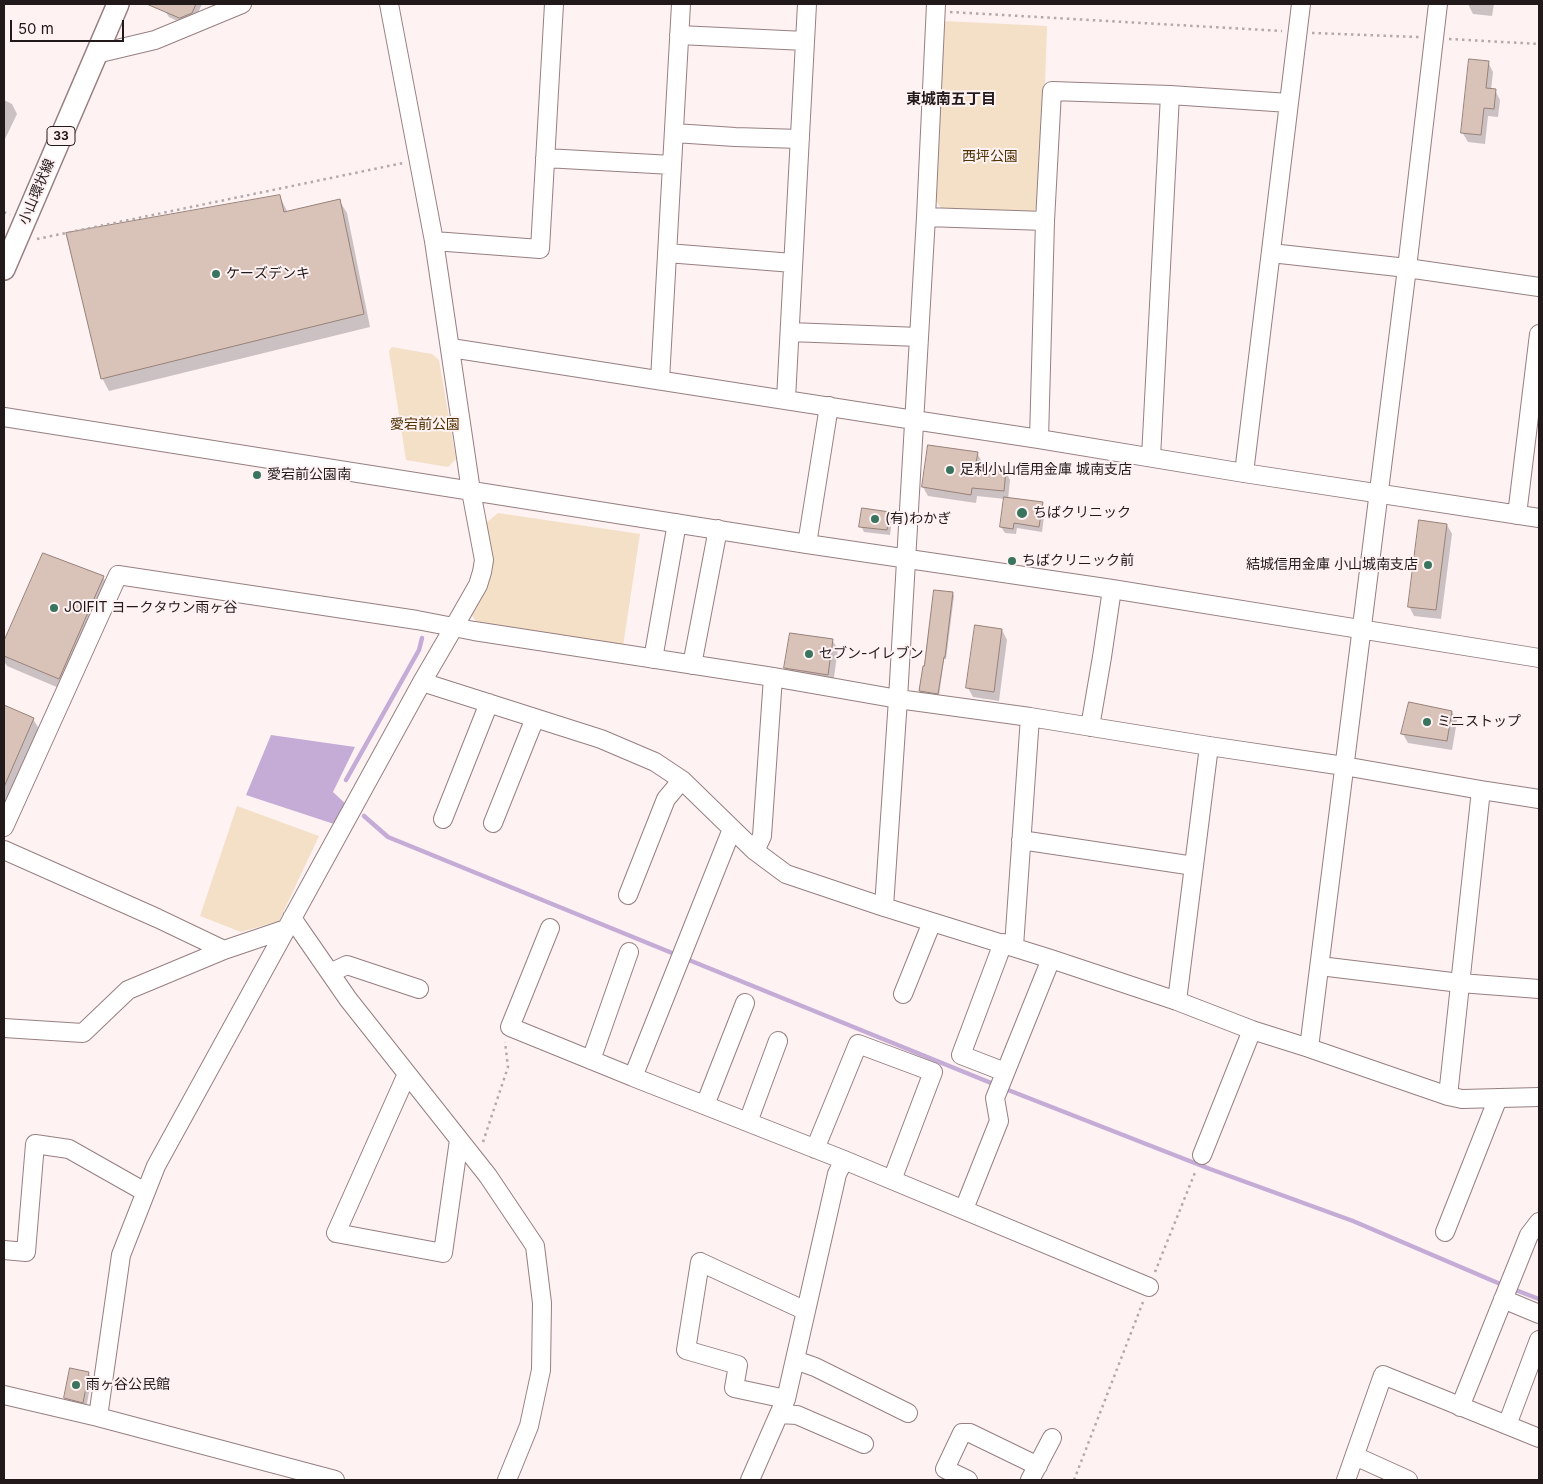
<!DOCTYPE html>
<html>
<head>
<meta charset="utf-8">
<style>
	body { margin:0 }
	#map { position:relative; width:1543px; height:1484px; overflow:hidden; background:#fef2f3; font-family:Inter,sans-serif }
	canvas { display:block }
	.frame { position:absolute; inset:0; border:5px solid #22191a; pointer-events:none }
	.scale { position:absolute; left:10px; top:20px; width:114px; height:22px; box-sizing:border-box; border:2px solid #22191a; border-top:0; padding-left:6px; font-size:15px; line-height:18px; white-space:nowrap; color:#22191a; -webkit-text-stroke:4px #fef2f3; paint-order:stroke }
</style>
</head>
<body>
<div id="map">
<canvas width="1543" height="1484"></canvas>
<div class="frame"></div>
<div class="scale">50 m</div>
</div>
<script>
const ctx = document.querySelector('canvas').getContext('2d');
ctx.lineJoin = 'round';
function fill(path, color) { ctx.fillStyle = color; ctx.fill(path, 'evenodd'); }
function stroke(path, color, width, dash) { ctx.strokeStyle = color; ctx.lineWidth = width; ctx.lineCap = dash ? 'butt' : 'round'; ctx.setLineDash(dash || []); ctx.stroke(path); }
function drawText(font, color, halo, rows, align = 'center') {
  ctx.font = font + ' Inter,"Noto Sans JP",sans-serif'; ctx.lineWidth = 4; ctx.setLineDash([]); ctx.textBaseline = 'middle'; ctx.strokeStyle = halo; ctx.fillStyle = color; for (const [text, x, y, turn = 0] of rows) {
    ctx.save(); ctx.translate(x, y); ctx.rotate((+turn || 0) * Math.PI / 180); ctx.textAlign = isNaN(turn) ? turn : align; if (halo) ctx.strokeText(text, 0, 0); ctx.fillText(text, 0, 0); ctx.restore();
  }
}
fill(new Path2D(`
	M 943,21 L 1047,26 L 1041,205 L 1031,213 L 941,208 L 935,199 Z
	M 392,347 L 432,354 L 439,360 L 456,459 L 448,467 L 406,460 L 389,351 Z
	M 498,513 L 640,534 L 623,646 L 477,623 L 471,614 L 491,576 L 492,565 L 485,524 Z
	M 237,806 L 319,836 L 279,921 L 241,932 L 200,916 Z`), '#f4e0c7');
fill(new Path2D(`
	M 271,735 L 355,747 L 333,792 L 349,807 L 337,825 L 246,795 Z`), '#c4acd6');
fill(new Path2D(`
	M 169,4 L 202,4 L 195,19 L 184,24 L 169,17 L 165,11 Z
	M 1468,4 L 1494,4 L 1492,16 L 1473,14 Z
	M 1488,62 L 1493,72 L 1491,90 L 1495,90 L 1500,100 L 1498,117 L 1488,116 L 1485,144 L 1468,142 L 1462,132 Z
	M 4,100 L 12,104 L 17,114 L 4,141 Z
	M 280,197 L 288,213 L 339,200 L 347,213 L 370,327 L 109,391 L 102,378 Z
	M 977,453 L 982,462 L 981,465 L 995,466 L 998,471 L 1006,472 L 1010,480 L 1008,499 L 1042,504 L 1045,509 L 1042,532 L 1017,528 L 1016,534 L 1005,533 L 1001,527 L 1005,499 L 977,496 L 976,503 L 928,496 L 923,487 Z
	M 889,513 L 892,519 L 890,535 L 864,532 L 861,526 Z
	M 1447,525 L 1452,534 L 1441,619 L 1414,616 L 1409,606 Z
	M 43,554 L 103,577 L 110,589 L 66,691 L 7,666 L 4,661 L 4,644 Z
	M 953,593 L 954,596 L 946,659 L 944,659 L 939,696 L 922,693 L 920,691 Z
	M 1002,630 L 1007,640 L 999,701 L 973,697 L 968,688 Z
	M 832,640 L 838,649 L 833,684 L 790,677 L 785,668 Z
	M 4,706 L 33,719 L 41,732 L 4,815 Z
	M 1452,712 L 1457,721 L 1452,750 L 1408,743 L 1403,734 Z
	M 88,1373 L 92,1378 L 86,1408 L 69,1404 L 65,1398 Z`), '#0003');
stroke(new Path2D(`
	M 346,780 L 419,650 L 422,638
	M 364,816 L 388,837 L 677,955
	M 684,958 L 996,1085
	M 1003,1088 L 1210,1169 L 1353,1221 L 1505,1286
	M 1513,1289 L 1539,1299`), '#c4acd6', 4.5);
const building = new Path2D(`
	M 147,4 L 196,4 L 192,13 L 180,18 Z
	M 1469,59 L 1489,61 L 1486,88 L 1496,89 L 1494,109 L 1484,108 L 1481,135 L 1461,133 Z
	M 280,195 L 284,212 L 340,199 L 364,314 L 101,379 L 66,233 Z
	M 928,445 L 978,452 L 976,463 L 996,465 L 995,469 L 1006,470 L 1004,491 L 972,488 L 971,495 L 922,487 Z
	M 1004,497 L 1043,502 L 1039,527 L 1014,523 L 1013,529 L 1000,527 Z
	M 862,508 L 890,512 L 887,530 L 859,527 Z
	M 1419,520 L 1447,524 L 1436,610 L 1408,607 Z
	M 43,553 L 104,576 L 59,679 L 4,656 L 4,641 Z
	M 934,590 L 953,592 L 945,657 L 944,657 L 938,694 L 919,691 L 923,666 L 924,666 Z
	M 975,625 L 1002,629 L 994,692 L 966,688 Z
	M 790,633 L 833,639 L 828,675 L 784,668 Z
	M 1409,702 L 1452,711 L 1447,741 L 1401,734 Z
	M 4,705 L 34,718 L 4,787 Z
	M 70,1368 L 89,1372 L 83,1403 L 64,1398 Z`);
fill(building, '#d9c2b8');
stroke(building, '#978178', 1);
const minor = new Path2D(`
	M 679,35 L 805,41
	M 96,54 L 155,40 L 242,4
	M 674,133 L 735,137 L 800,139
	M 545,158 L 672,165
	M 926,217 L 1045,221
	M 434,241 L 540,249 L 554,4
	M 667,253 L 793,263
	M 1271,253 L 1407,268 L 1539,287
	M 790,332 L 919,337
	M 451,348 L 914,420 L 1039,439 L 1244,473 L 1539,518
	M 660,380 L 681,4
	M 786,399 L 807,4
	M 4,417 L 807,544 L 1112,589 L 1539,658
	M 1039,439 L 1045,221 L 1052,91 L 1170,95 L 1289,103
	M 1151,457 L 1170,95
	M 1244,473 L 1301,4
	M 1517,515 L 1539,334
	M 807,544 L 829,406
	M 653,659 L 677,523
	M 692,665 L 718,529
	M 422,682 L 601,739 L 655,762 L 682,780 L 755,851 L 786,874 L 884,907 L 1051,959 L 1177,1001 L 1252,1030 L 1309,1048 L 1448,1096 L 1462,1099 L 1539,1097
	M 1090,727 L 1102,657 L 1112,589
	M 443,819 L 489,703
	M 493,823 L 535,718
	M 4,827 L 118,575 L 417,620 L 474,631 L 773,677 L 898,699 L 1030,717 L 1209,746 L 1344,766 L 1481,790 L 1539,799
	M 732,829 L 633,1077 L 844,1160 L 1149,1287
	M 1021,840 L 1194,866
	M 4,850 L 157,918 L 224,950
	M 755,851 L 762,836 L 773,677
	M 628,895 L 666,799 L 682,780
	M 884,907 L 898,699 L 926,217 L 936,4
	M 292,918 L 348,999 L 488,1176 L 535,1246 L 542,1303 L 541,1370 L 529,1426 L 507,1480
	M 550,928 L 510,1027 L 633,1077
	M 1003,943 L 961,1055 L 1005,1072
	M 1014,946 L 1030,717
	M 1320,966 L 1460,983 L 1539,989
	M 330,973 L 347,965 L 419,989
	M 903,994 L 932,922
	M 1177,1001 L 1209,746
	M 4,1028 L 83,1033 L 128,990 L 224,950 L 286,929
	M 1309,1048 L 1407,268 L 1438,4
	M 591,1060 L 629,952
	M 407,1074 L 336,1233 L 443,1253 L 459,1140
	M 1448,1096 L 1481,790
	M 705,1105 L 745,1003
	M 748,1122 L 778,1041
	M 815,1149 L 858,1044 L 933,1072 L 892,1180
	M 1202,1155 L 1252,1030
	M 964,1209 L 999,1121 L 995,1098 L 1051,959
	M 1445,1232 L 1498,1098
	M 4,1250 L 26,1252 L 35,1144 L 69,1149 L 145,1192
	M 1503,1299 L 1539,1314
	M 795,1360 L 815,1367 L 908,1413
	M 4,1395 L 98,1417 L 335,1480
	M 786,1399 L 734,1388 L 738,1365 L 686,1350 L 700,1262 L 806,1311
	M 1460,1407 L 1529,1235 L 1539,1222
	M 779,1414 L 786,1399 L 837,1174 L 844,1160
	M 98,1417 L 121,1255 L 156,1166 L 422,682 L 454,627 L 478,585 L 482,572 L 484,560 L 471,491 L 434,241 L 389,4
	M 1507,1425 L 1539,1340
	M 1355,1456 L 1408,1480
	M 750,1480 L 779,1414 L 797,1415 L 864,1444
	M 968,1480 L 945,1469 L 962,1433 L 970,1433 L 1038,1466
	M 1030,1480 L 1052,1438
	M 1346,1480 L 1383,1375 L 1539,1438`);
const major = new Path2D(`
	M 4,269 L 118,4`);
stroke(minor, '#977f81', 20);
stroke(major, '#977f81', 24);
stroke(new Path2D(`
	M 950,12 L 1282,31
	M 1312,33 L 1419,37
	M 1449,39 L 1539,44
	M 4,212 L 10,215
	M 37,239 L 403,163
	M 483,1142 L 508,1067 L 505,1042
	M 1155,1272 L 1196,1170
	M 1074,1480 L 1143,1302`), '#b4a9aa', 2.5, [2.5, 4]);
stroke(minor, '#fff', 18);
stroke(major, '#fff', 21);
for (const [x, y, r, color] of [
	[216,274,5,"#39745e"],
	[950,470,5,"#39745e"],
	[257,475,5,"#39745e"],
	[1022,513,6,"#39745e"],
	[875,519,5,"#39745e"],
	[1012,561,5,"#39745e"],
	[1428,565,5,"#39745e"],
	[54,608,5,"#39745e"],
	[809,654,5,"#39745e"],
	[1427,722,5,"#39745e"],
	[76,1385,5,"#39745e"]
]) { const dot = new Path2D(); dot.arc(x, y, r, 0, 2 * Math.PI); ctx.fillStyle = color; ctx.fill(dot); stroke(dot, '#fef2f3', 2); }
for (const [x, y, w] of [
	[61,136,28]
]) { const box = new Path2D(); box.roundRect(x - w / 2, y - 9.5, w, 19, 4); ctx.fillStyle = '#fef2f3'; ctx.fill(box); stroke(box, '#22191a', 1); }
drawText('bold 12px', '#22191a', null, [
	["33",61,136]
]);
drawText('14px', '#4f3200', '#fef2f3', [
	["西坪公園",990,157],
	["愛宕前公園",425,425]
]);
drawText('14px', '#22191a', '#fef2f3', [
	["小山環状線",37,192,-67]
]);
drawText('14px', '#22191a', '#fef2f3', [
	["ケーズデンキ",226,274],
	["足利小山信用金庫 城南支店",960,470],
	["愛宕前公園南",267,475],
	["ちばクリニック",1033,513],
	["(有)わかぎ",885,519],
	["ちばクリニック前",1022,561],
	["結城信用金庫 小山城南支店",1418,565,"right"],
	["JOIFIT ヨークタウン雨ヶ谷",64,608],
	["セブン-イレブン",819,654],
	["ミニストップ",1437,722],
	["雨ヶ谷公民館",86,1385]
], 'left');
drawText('bold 15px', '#22191a', '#fef2f3', [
	["東城南五丁目",951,99]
]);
</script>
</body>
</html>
